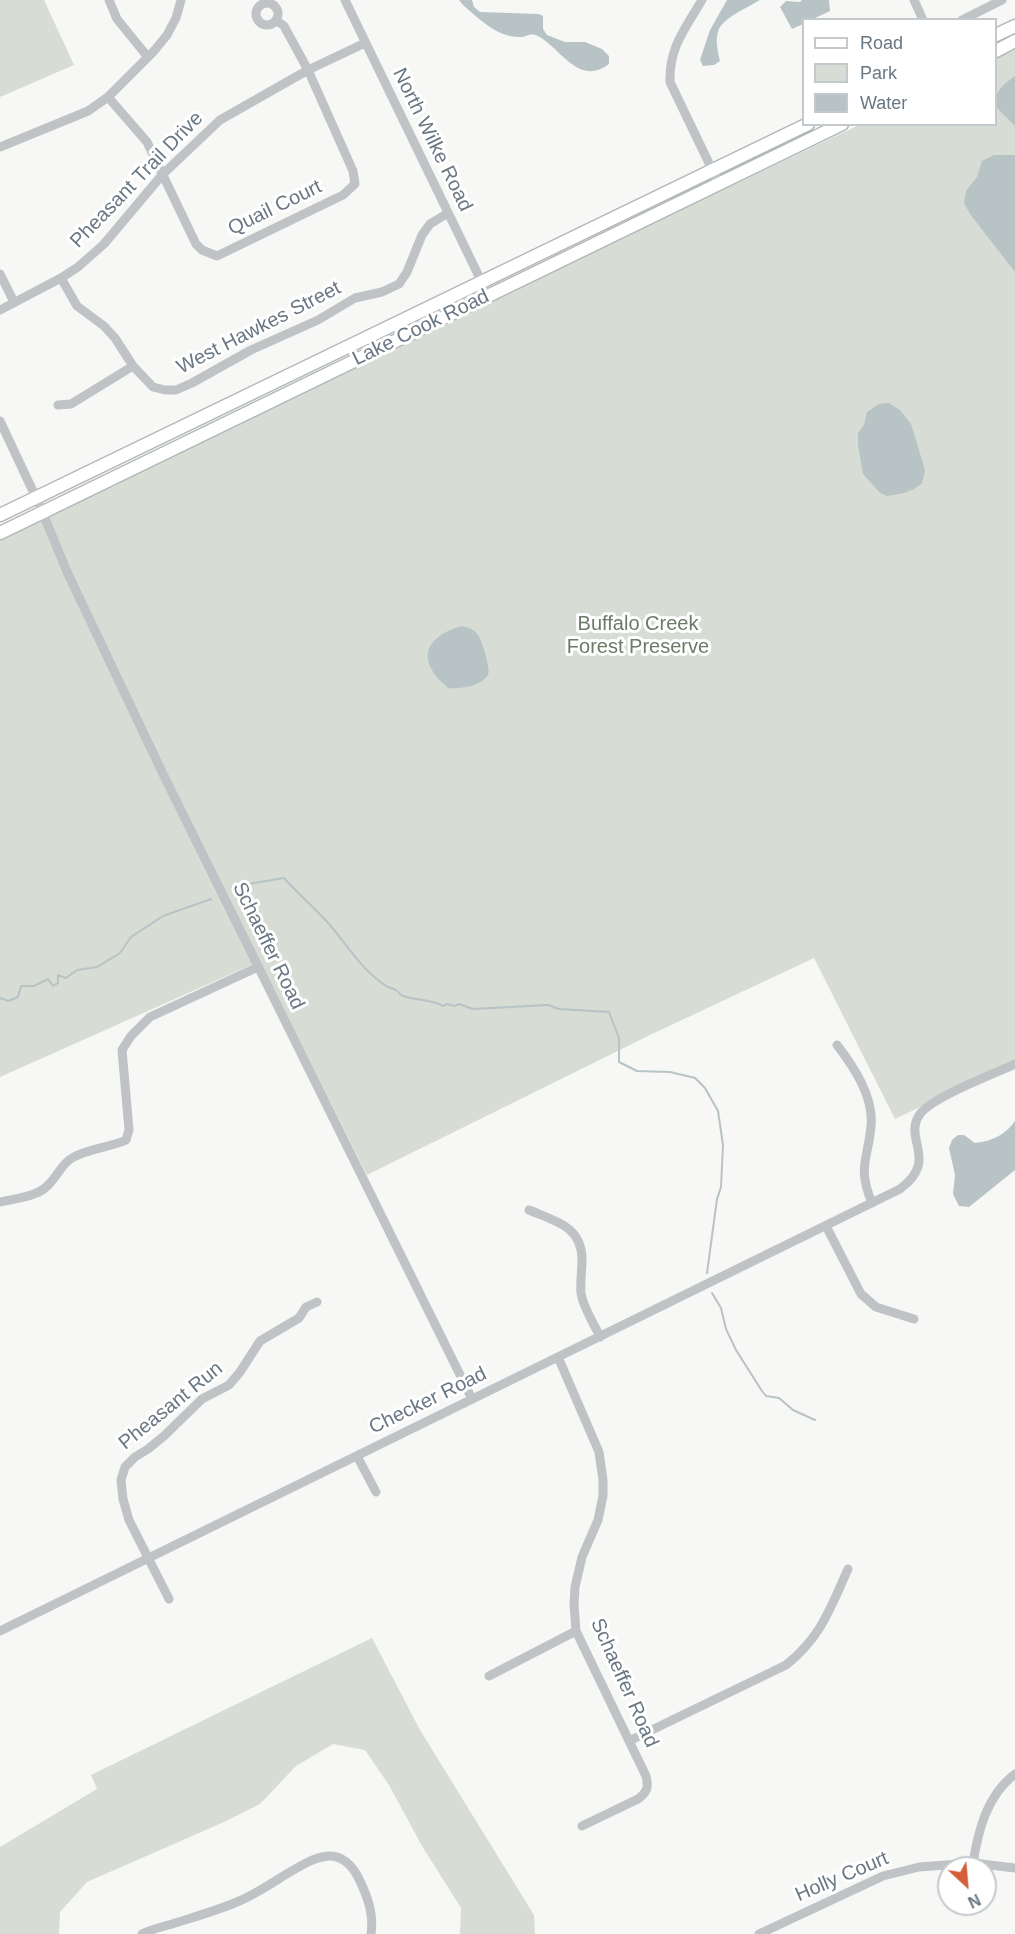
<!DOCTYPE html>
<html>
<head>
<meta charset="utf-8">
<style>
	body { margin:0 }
	#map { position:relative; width:1015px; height:1934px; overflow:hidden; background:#f7f7f5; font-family:Arial,sans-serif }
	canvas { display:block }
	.legend { position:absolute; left:802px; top:18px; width:195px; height:108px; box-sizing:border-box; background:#fff; border:2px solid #c3c9cd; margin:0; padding:8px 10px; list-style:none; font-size:18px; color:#697783 }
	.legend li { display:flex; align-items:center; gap:12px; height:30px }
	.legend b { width:30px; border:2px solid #c3c9cd }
	.north { position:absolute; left:937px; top:1856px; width:60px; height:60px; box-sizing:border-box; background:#fff; border:2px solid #c3c9cd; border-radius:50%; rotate:154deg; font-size:16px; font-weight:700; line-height:24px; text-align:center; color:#697783 }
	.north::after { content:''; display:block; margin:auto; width:21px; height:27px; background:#d35f38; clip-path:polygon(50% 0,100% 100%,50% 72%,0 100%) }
</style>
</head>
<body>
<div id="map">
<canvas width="1015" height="1934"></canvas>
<ul class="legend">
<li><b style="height:8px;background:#fff"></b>Road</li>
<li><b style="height:16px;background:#d7dcd4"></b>Park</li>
<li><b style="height:16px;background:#b8c3c6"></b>Water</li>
</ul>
<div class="north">N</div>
</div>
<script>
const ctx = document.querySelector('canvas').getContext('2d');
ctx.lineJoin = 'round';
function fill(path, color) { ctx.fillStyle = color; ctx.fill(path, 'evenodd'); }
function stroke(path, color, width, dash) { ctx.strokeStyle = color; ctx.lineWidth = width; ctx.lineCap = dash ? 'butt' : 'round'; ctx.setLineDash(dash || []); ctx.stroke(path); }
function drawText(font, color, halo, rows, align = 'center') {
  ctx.font = font + ' Arial,sans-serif'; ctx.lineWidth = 6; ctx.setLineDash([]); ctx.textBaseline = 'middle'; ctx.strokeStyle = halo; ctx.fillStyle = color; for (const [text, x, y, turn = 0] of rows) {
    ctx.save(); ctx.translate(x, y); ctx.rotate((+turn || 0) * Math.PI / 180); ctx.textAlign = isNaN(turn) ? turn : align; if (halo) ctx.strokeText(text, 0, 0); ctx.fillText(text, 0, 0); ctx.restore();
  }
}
fill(new Path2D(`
	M 0,0 L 44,0 L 74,65 L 0,97 Z
	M 1015,50 L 1015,1062 L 895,1119 L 814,958 L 650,1035 L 367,1175 L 260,961 L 0,1077 L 0,540 L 471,310 L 859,125 L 996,124 L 996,59 Z
	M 372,1638 L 420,1730 L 534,1915 L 535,1934 L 460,1934 L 461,1908 L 422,1846 L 389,1785 L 365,1750 L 333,1744 L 296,1766 L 260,1804 L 224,1822 L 87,1882 L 60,1912 L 59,1934 L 0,1934 L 0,1847 L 97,1789 L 91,1775 Z`), '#d7dcd4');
fill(new Path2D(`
	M 459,0 L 472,0 L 474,7 L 480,12 L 539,14 L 543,16 L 543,29 L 547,35 L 565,42 L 585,42 L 602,49 L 609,56 L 609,64 C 578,87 561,48 538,36 C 530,32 527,37 520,37 C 496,37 480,19 463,5 Z
	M 727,0 L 760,0 C 749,7 720,19 718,32 C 715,41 718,52 720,61 L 714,65 L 703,66 L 700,60 L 710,30 Z
	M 802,0 L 829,0 L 830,11 L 813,19 L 804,20 L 803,24 L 792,29 L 780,7 L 786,1 L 800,2 Z
	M 1015,76 L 1015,126 L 996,107 C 995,89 1002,86 1015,76 Z
	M 994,155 L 1015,155 L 1015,272 L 970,214 L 964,203 L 966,191 L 977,177 L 982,161 Z
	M 889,403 L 900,410 L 911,424 L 925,470 L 922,483 L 914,489 L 904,493 L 887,496 L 880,493 L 863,474 L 858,445 L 858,433 L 864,425 L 867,412 L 879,404 Z
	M 461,626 C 468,627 474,629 478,635 C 482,640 491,670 488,675 C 480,687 460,689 448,688 C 443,683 435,677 432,670 C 418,646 441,632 461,626 Z
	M 1015,1121 L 1015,1170 L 969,1207 L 959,1206 L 953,1194 L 955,1175 L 949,1148 L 952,1140 L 958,1135 L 964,1135 L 975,1143 C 993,1141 1005,1135 1015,1121 Z`), '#b8c3c6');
stroke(new Path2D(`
	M 242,885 L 284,878 C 298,894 315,908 329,924 C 348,946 363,972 388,987 C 391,988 394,989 396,990 C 401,993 398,994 403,996 C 414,1000 434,1000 443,1006 L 447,1004 L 455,1006 L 459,1004 L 473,1009 L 548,1005 L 559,1009 L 609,1012 L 619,1038 L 619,1062 L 637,1071 L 670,1072 L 695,1078 L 705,1088 L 718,1111 L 723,1145 L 721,1187 L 717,1199 L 707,1273
	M 0,999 L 1,998 L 8,1001 L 18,997 L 21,986 L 34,986 L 48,979 L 53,986 L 58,983 L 58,975 L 66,978 L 77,970 L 97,967 L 120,953 L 131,937 L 163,916 L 211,899
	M 712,1293 L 721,1308 L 726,1329 L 736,1350 L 762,1391 L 766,1396 L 779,1398 L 793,1410 L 815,1420`), '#b8c3c6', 2);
const major = new Path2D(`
	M 996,35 L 1015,26
	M 996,51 L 1015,41
	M 0,515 L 808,124
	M 0,533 L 842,124`);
stroke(major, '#b2b7ba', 15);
stroke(new Path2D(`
	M 109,0 L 117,19 L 147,56
	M 345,0 L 488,295
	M 702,0 C 685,29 669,47 670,82 L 719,184
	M 914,0 L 923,20
	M256 14a11 11 0 1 1 22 0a11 11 0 1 1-22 0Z
	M 962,20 L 1002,0
	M 108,97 L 147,142 L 196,244 L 202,250 L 217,256 L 343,195 L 355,184 L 353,171 L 308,70 L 284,26 L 276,20
	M 0,147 L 88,111 L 108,97 L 154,51 L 167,35 L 176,18 L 181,0
	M 0,274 L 14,302
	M 61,278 L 77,306 L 104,326 L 115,338 L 133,366 L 153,387 L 165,390 L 176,390 L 192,383 L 251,350 L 318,320 L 355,298 L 382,292 L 399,284 L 407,272 L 422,235 L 430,224 L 448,213
	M 0,310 L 61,278 L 78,267 L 104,244 L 162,175 L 220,120 L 308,70 L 365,43
	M 58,405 L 71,404 L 133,366
	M 0,421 L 39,504 L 68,574 L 163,774 L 472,1399
	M 837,1045 C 854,1067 874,1097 871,1126 C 868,1160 857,1167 872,1203
	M 0,1202 C 17,1198 40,1197 51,1182 C 59,1173 62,1164 72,1158 C 88,1148 109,1148 126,1140 L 129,1130 L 122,1050 L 131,1036 L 150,1017 L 258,967
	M 529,1210 C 555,1221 582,1226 582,1260 C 582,1271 580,1283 581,1293 C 583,1308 594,1323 600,1337
	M 826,1226 L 861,1294 L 876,1307 L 914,1319
	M 558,1357 L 599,1452 L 603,1480 L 603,1496 L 598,1520 L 582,1557 L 575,1587 L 574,1604 L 576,1631 L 646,1776 C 649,1788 647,1792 638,1799 L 582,1826
	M 357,1456 L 376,1492
	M 169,1599 L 129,1520 L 123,1499 L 121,1480 L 125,1467 L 135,1457 L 148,1449 L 164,1436 L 202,1399 L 229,1385 L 240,1372 L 260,1341 L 299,1318 L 306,1307 L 317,1302
	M 0,1631 L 900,1189 C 940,1159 902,1139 920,1114 C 932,1097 994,1074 1015,1064
	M 489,1676 L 576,1631
	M 629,1741 L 786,1665 C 821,1637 830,1609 848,1569
	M 973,1863 C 978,1831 987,1795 1015,1774
	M 142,1934 C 151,1929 162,1927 172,1924 C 194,1917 216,1911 237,1902 C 254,1895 269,1885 285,1875 C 313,1858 341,1840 360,1881 C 368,1898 374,1915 371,1934
	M 759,1934 L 883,1876 L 919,1867 L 973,1863 L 1015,1868`), '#bfc3c6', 9);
stroke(major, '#fff', 12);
drawText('20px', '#697783', '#fff', [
	["North Wilke Road",432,140,64],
	["Pheasant Trail Drive",137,180,-46],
	["Quail Court",275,208,-26],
	["West Hawkes Street",259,328,-27],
	["Lake Cook Road",421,328,-26],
	["Schaeffer Road",268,946,64],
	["Checker Road",428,1401,-26],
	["Pheasant Run",171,1406,-39],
	["Schaeffer Road",624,1683,66],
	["Holly Court",842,1877,-23]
]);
drawText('20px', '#6b7b67', '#fff', [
	["Buffalo Creek",638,624],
	["Forest Preserve",638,647]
]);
</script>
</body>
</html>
